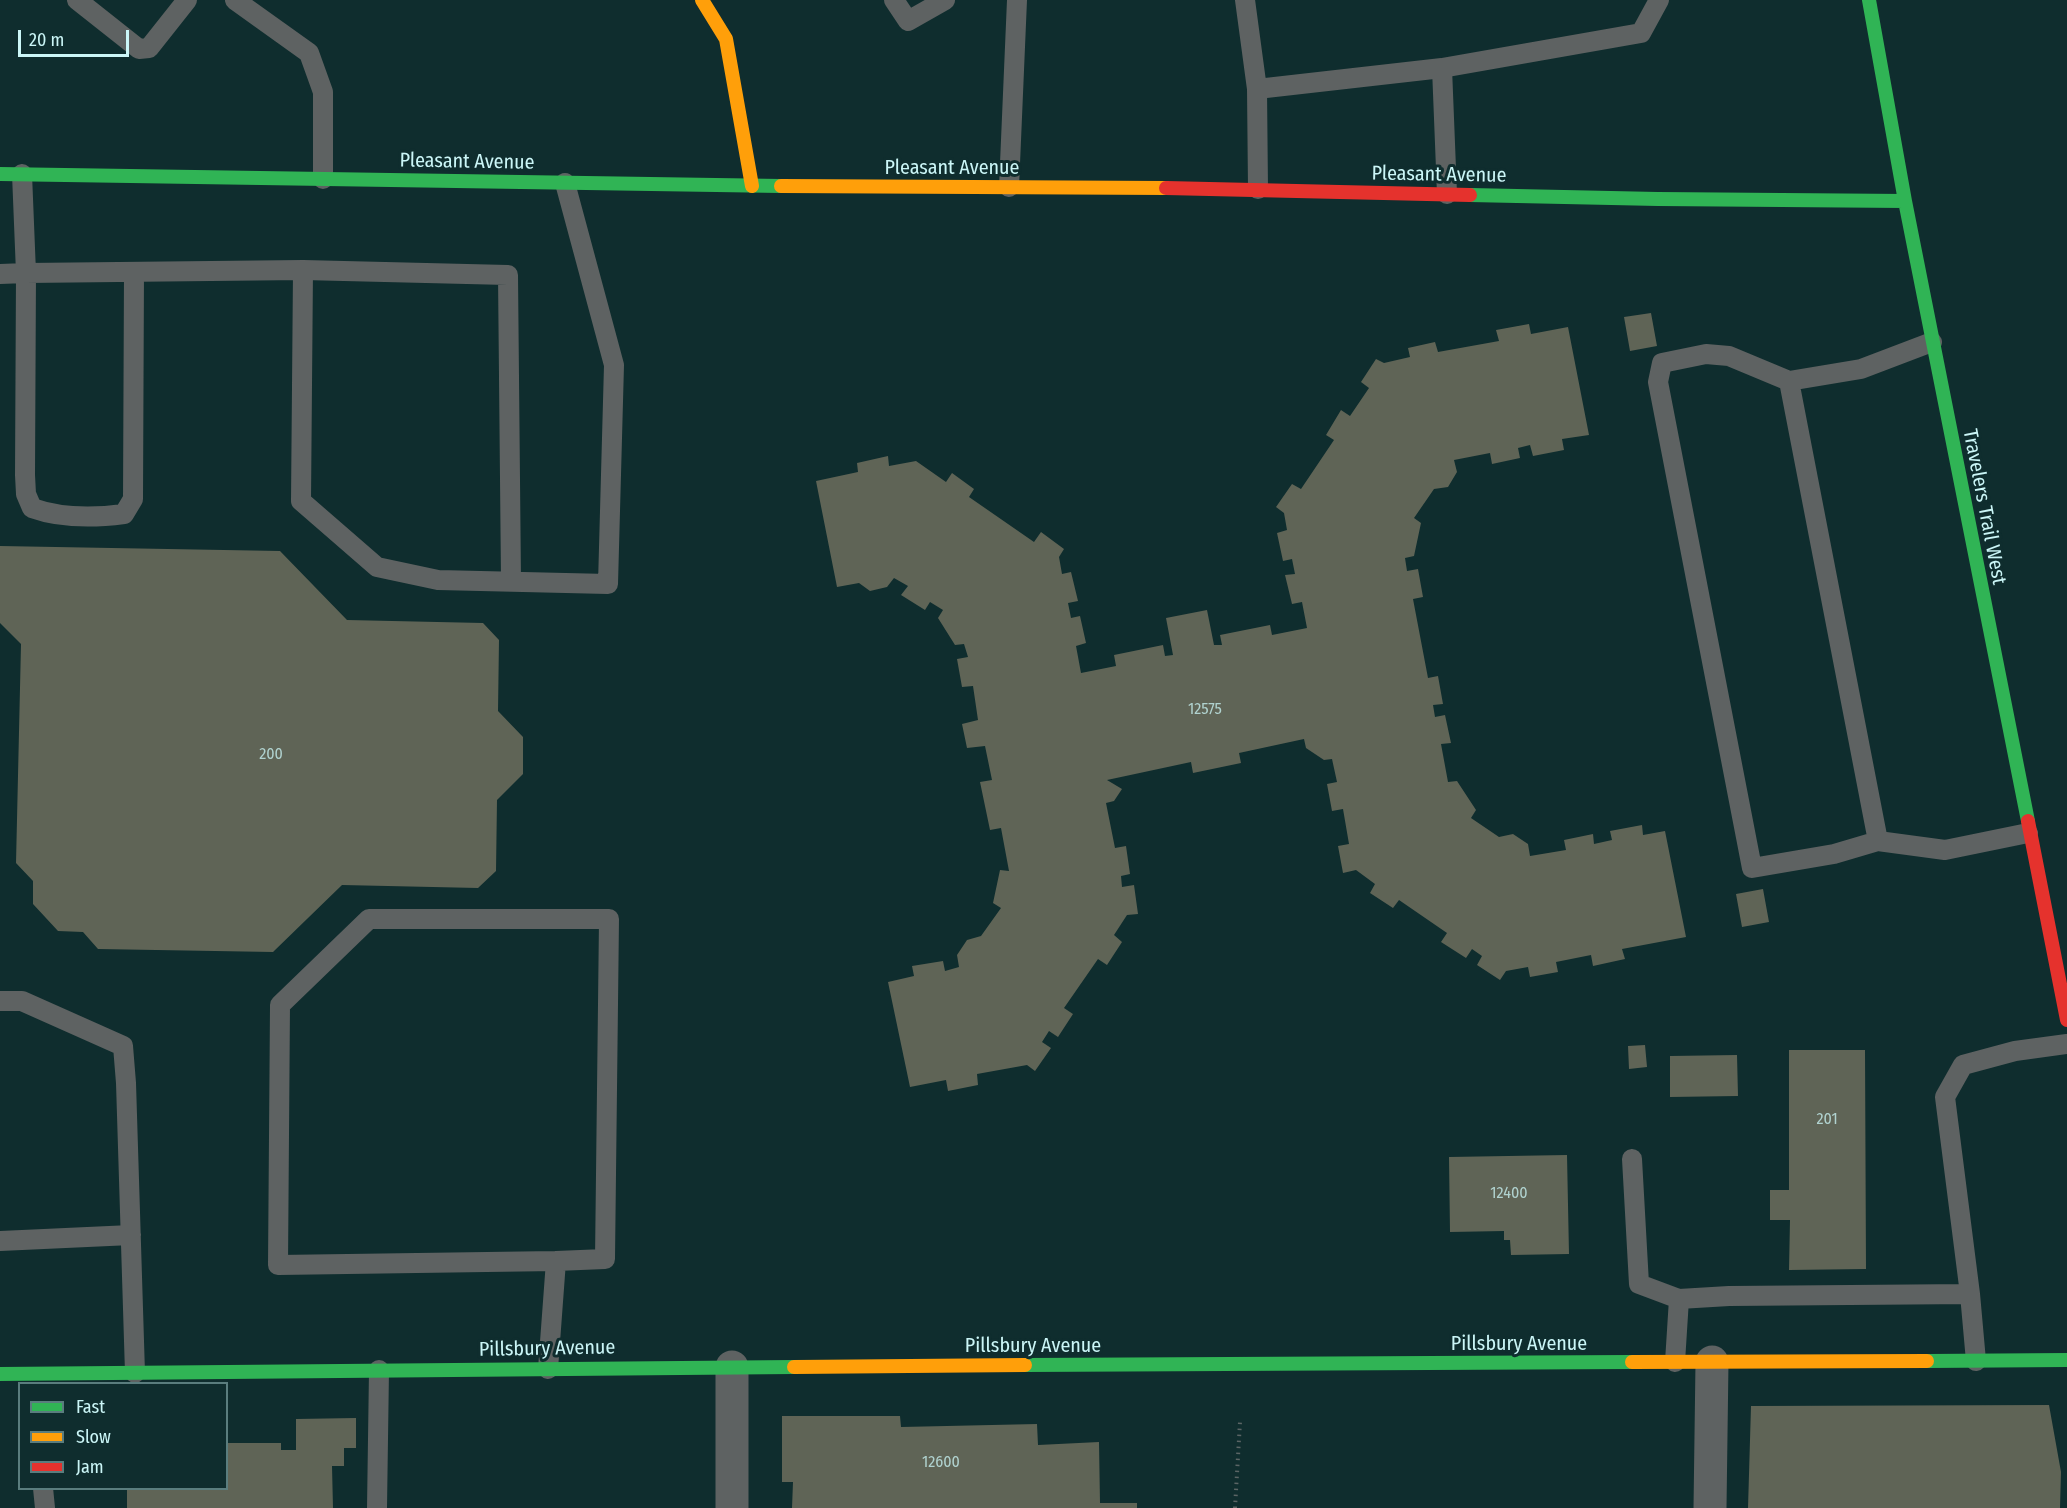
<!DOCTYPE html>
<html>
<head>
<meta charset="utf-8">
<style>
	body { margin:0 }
	#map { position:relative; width:2067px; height:1508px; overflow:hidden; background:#0f2d2e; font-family:"Fira Sans Condensed",sans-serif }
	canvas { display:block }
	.legend { position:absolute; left:18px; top:1382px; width:210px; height:108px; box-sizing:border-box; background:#0f2d2e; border:2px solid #5a7d7e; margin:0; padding:8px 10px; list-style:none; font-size:18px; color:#cbf6f7 }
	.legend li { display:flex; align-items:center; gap:12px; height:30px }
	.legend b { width:30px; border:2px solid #5a7d7e }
	.scale { position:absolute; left:18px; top:30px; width:111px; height:27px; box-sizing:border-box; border:3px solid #cbf6f7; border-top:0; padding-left:8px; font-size:18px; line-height:21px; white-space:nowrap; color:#cbf6f7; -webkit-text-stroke:4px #0f2d2e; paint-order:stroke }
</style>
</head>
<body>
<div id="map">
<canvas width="2067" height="1508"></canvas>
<ul class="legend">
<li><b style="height:8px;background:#30b455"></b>Fast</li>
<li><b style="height:8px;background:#ff9f0a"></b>Slow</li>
<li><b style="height:8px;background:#e5322d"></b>Jam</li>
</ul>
<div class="scale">20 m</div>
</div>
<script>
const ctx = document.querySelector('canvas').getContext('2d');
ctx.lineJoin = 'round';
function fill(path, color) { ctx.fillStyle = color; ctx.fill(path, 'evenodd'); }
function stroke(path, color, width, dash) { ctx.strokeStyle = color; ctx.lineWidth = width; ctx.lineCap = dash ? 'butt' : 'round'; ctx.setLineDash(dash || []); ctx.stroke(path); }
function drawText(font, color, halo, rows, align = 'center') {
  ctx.font = font + ' "Fira Sans Condensed",sans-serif'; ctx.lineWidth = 6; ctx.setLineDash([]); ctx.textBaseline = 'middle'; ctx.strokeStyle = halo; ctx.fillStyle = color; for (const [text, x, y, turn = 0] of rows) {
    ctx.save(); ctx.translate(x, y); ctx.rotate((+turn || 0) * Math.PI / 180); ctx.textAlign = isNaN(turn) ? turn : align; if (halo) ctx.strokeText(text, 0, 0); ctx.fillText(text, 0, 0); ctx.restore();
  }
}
fill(new Path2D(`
	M 1651,313 L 1657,346 L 1630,351 L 1624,317 Z
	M 1529,324 L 1531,334 L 1568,327 L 1589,435 L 1562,439 L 1564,450 L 1533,456 L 1530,445 L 1518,448 L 1520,458 L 1492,464 L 1490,453 L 1454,460 L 1457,472 L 1448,487 L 1434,489 L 1414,518 L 1421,523 L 1414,556 L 1405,558 L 1407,571 L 1418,569 L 1423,597 L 1413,599 L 1428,678 L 1438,676 L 1443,704 L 1433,705 L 1435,717 L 1445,715 L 1451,743 L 1441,744 L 1448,782 L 1457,781 L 1476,810 L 1471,818 L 1499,837 L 1513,834 L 1528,844 L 1530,856 L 1566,850 L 1564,840 L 1593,834 L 1594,844 L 1612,840 L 1610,831 L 1642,825 L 1643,835 L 1665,831 L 1686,937 L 1622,949 L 1625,959 L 1593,966 L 1591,955 L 1556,962 L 1558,972 L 1530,977 L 1528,967 L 1506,971 L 1500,980 L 1477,965 L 1482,956 L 1472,949 L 1466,958 L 1441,942 L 1447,933 L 1399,900 L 1393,908 L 1370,893 L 1375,884 L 1356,870 L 1343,873 L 1338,846 L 1349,844 L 1343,809 L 1332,811 L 1327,784 L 1337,782 L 1332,759 L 1324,760 L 1306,748 L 1304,739 L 1239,753 L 1241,763 L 1193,773 L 1191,762 L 1107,780 L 1122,789 L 1114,801 L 1106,803 L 1115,848 L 1126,846 L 1130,874 L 1121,876 L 1122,887 L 1134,885 L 1138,914 L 1127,915 L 1114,935 L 1122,942 L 1107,965 L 1098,959 L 1064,1008 L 1073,1014 L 1058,1037 L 1049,1031 L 1042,1042 L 1051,1048 L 1035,1071 L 1027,1065 L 977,1074 L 978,1085 L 948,1091 L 946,1080 L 910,1087 L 888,982 L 914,976 L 912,966 L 943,961 L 945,971 L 959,967 L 957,955 L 967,940 L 981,936 L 1001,908 L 993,903 L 1000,870 L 1009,871 L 1001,828 L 990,830 L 980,782 L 992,780 L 985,746 L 967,748 L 962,724 L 978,720 L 973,686 L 962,687 L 957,659 L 968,657 L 964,644 L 955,645 L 938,618 L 943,610 L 930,602 L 925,610 L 901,595 L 908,586 L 894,578 L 887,587 L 870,591 L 859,583 L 837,587 L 816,481 L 858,472 L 857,463 L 888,456 L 889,466 L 916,461 L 946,482 L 952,473 L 974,489 L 969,497 L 1034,542 L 1041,532 L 1064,549 L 1059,557 L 1062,574 L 1071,572 L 1078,601 L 1068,603 L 1071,618 L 1080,616 L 1086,643 L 1076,646 L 1081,673 L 1116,666 L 1114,655 L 1163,645 L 1165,656 L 1173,655 L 1166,618 L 1207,610 L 1214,645 L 1222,645 L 1220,635 L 1270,625 L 1272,635 L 1307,628 L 1302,602 L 1292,604 L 1285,575 L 1295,574 L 1292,559 L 1283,561 L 1277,533 L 1287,530 L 1284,513 L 1276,507 L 1292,484 L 1301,489 L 1334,440 L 1326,435 L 1341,410 L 1350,416 L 1369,388 L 1361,382 L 1376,359 L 1384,363 L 1410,357 L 1408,348 L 1435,342 L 1438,352 L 1499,341 L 1496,330 Z
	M 0,546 L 280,551 L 347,620 L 483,623 L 499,640 L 498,711 L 523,737 L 523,774 L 497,800 L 496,871 L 478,888 L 342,885 L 273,952 L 98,949 L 83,932 L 58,931 L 33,904 L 33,881 L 16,863 L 21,644 L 0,623 Z
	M 1763,889 L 1769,922 L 1742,927 L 1736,894 Z
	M 1645,1045 L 1647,1067 L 1629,1069 L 1628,1046 Z
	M 1789,1050 L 1865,1050 L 1866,1269 L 1789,1270 L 1790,1220 L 1770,1220 L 1770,1190 L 1789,1190 Z
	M 1737,1055 L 1738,1096 L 1670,1097 L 1670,1056 Z
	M 1567,1155 L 1569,1254 L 1511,1255 L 1510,1240 L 1504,1240 L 1504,1231 L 1450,1232 L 1449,1157 Z
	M 2049,1405 L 2061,1472 L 2060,1508 L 1748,1508 L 1751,1406 Z
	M 782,1416 L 900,1416 L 901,1427 L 1037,1424 L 1038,1445 L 1099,1442 L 1100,1503 L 1137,1503 L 1137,1508 L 792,1508 L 793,1482 L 782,1482 Z
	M 356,1418 L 356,1448 L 344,1448 L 344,1466 L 332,1466 L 333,1508 L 127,1508 L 127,1488 L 226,1488 L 226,1443 L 281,1443 L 281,1450 L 296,1450 L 296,1419 Z`), '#5f6456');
stroke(new Path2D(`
	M 1235,1508 L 1240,1422`), '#5b6565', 4, [1.5, 4.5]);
stroke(new Path2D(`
	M 77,0 L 139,49 L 149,48 L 187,0
	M 235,0 L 309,53 L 323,92 L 323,179
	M 894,0 L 908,21 L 945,0
	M 1245,0 L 1257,89 L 1258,189
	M 1442,68 L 1447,194
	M 1257,89 L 1442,68 L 1641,33 L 1659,0
	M 22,174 L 26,273 L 303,270
	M 1009,187 L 1017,0
	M 0,274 L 26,273 L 25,475 L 26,494 L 32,508 C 60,518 94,518 124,514 L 133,499 L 134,272
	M 1932,342 L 1861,369 L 1789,381 L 1878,841 L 1945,850 L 2028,833
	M 1789,381 L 1729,356 L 1706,354 L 1662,363 L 1658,382 L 1752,868 L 1834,854 L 1878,841
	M 511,581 L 508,275 L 303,270 L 301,501 L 377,567 L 438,580 L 608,584 L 614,365 L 565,183
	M 0,1001 L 22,1001 L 123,1046 L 126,1083 L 135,1373
	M 1632,1159 L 1639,1284 L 1679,1299
	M 0,1241 L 131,1235
	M 1976,1361 L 1970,1294 L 1945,1097 L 1963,1065 L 2015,1051 L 2067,1044
	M 1675,1362 L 1679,1299 L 1729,1296 L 1970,1294
	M 548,1369 L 556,1261 L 605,1259 L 609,919 L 369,919 L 280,1005 L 278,1265 L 556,1261
	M 43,1488 L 45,1508
	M 377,1508 L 379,1370`), '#5e6262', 20);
stroke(new Path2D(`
	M 732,1508 L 732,1367
	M 1710,1508 L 1712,1362`), '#5e6262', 33);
stroke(new Path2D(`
	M 1869,0 L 1905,201 L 2028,821
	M 0,174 L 781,186
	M 1470,195 L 1658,199 L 1905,201
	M 1927,1361 L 2067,1360
	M 1025,1365 L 1632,1362
	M 0,1374 L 794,1367`), '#30b455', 14);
stroke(new Path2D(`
	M 702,0 L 726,39 L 752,186
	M 781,186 L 1166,188
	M 1632,1362 L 1927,1361
	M 794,1367 L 1025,1365`), '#ff9f0a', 14);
stroke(new Path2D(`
	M 1166,188 L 1470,195
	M 2028,821 L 2067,1020`), '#e5322d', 14);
drawText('16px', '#b0d2cf', null, [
	["12575",1205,710],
	["200",271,755],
	["201",1827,1120],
	["12400",1509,1194],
	["12600",941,1463]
]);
drawText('20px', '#cbf6f7', '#0f2d2e', [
	["Pleasant Avenue",467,162,1],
	["Pleasant Avenue",952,168],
	["Pleasant Avenue",1439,175,1],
	["Travelers Trail West",1984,507,79],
	["Pillsbury Avenue",1519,1344],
	["Pillsbury Avenue",1033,1346],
	["Pillsbury Avenue",547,1349,-1]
]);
</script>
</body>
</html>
